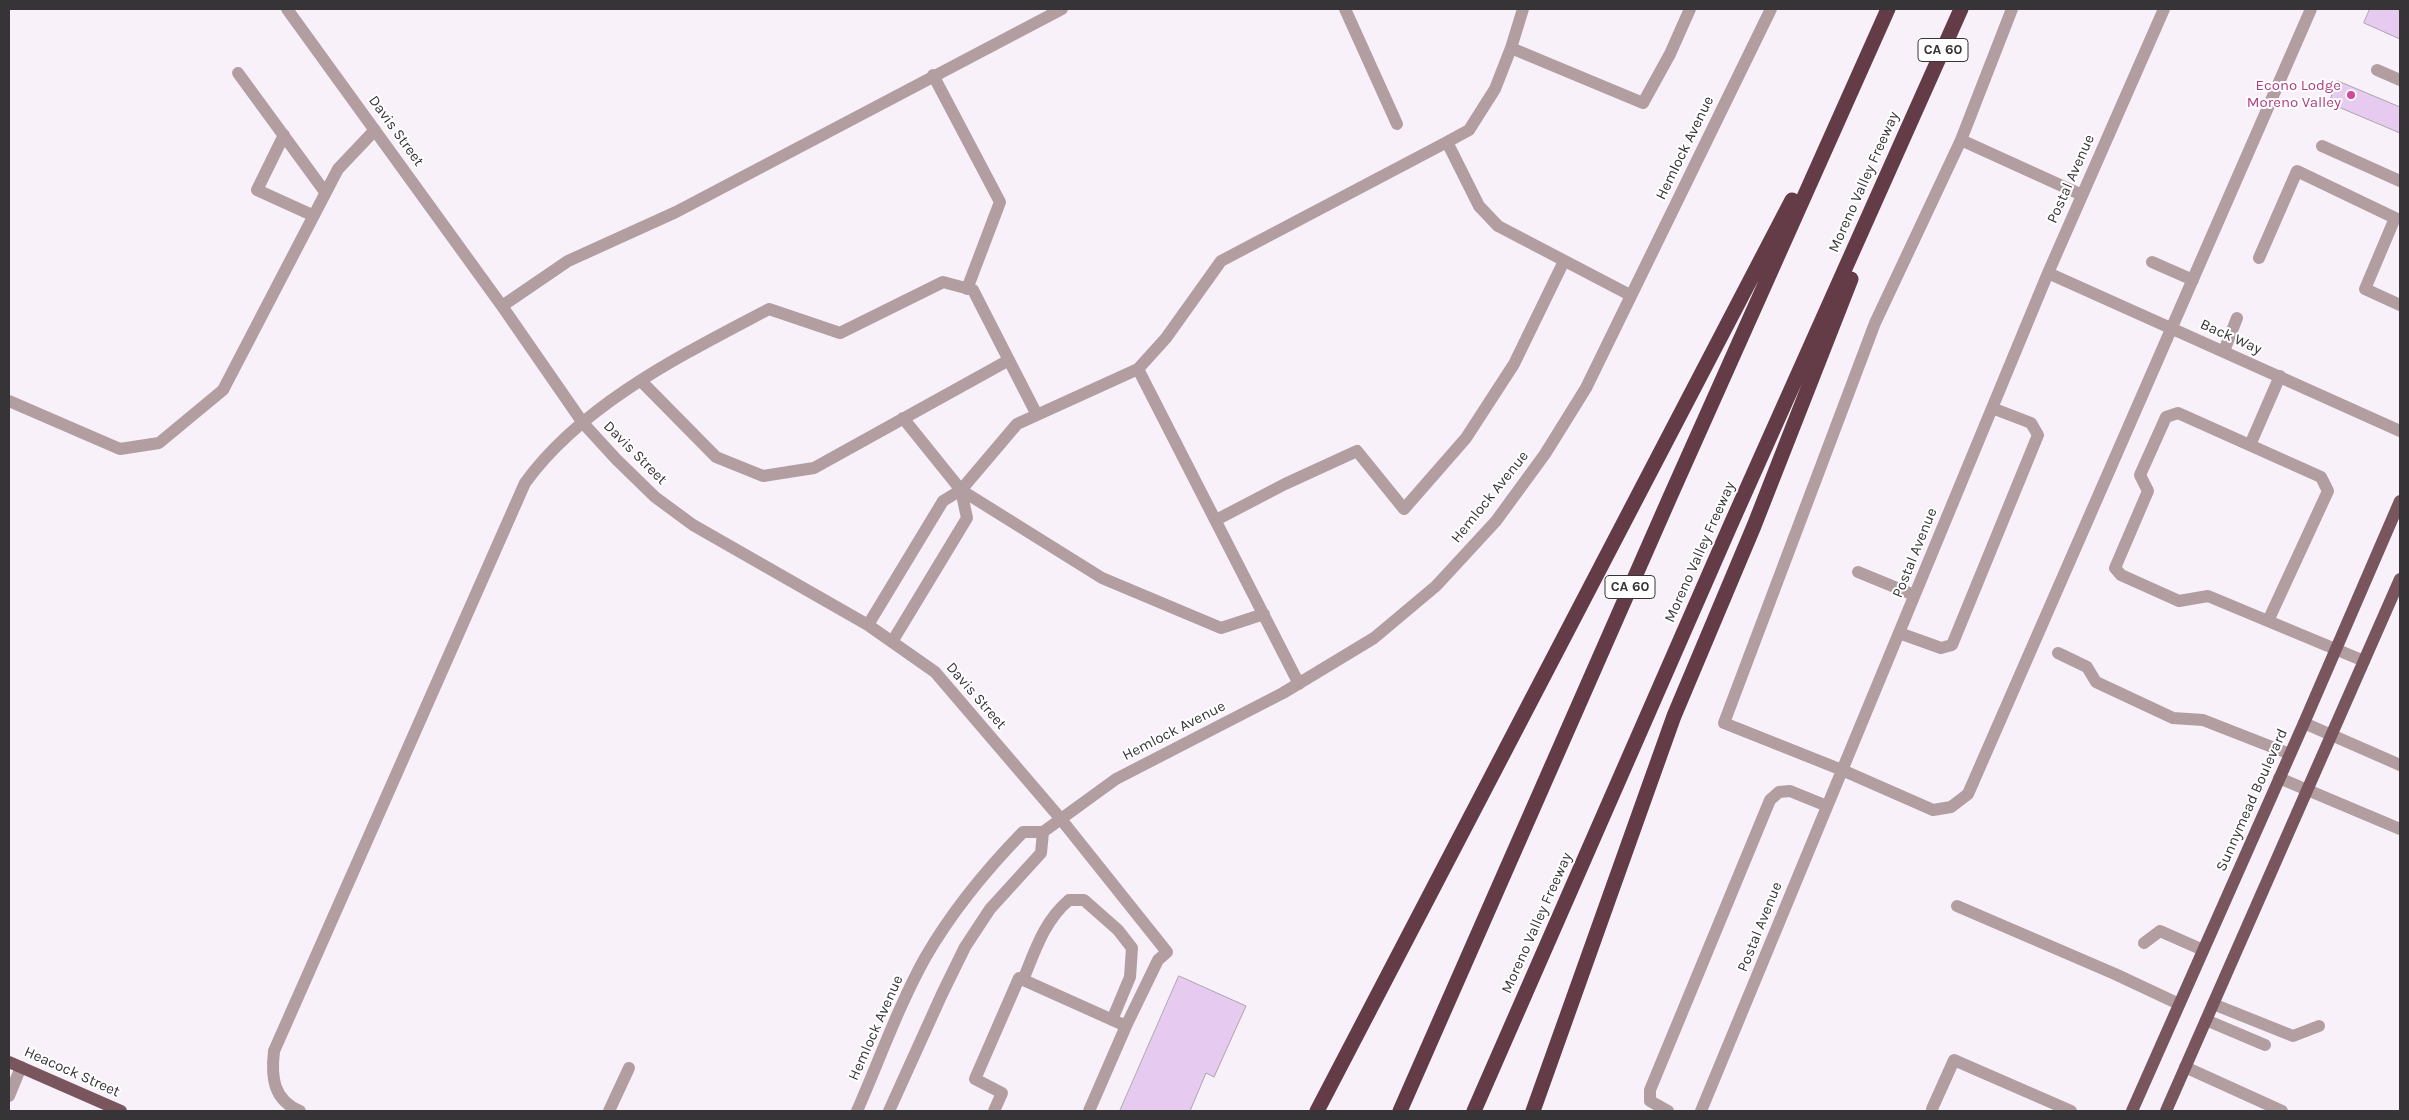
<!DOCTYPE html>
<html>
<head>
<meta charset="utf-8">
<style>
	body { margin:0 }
	#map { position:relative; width:2409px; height:1120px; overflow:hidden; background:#f8f1fa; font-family:Karla,sans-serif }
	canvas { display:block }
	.frame { position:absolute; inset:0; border:10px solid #363437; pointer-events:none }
</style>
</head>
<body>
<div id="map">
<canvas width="2409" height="1120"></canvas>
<div class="frame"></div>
</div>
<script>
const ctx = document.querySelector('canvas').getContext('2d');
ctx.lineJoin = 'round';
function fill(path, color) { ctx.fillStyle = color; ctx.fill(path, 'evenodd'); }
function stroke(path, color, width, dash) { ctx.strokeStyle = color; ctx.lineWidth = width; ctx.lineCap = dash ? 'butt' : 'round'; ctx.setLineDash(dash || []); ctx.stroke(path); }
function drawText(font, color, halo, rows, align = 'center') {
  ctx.font = font + ' Karla,sans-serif'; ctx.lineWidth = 4; ctx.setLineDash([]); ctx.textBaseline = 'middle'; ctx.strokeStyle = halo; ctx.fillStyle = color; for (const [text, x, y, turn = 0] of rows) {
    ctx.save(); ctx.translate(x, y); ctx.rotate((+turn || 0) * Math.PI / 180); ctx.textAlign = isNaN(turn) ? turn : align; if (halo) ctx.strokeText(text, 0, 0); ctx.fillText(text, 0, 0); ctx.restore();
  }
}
const building = new Path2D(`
	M 2370,9 L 2400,9 L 2400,39 L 2364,23 Z
	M 2338,81 L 2400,107 L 2400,133 L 2329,103 Z
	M 1179,976 L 1246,1006 L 1214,1077 L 1206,1073 L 1190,1111 L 1120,1111 Z`);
fill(building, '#e6caef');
stroke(building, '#aaa4ac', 1);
stroke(new Path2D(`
	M 287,9 L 502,306 L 583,423 L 616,459 L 655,497 L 693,525 L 868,625 L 935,672 L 1060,818 L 1167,952 L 1158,960 L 1126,1026 L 1019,978 L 975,1079 L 1002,1093 L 994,1111
	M 1345,9 L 1397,124
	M 2012,9 L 1961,140 L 2082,195
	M 1511,48 L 1523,9
	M 2377,70 L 2400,80
	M 238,73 L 325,192
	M 933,75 L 1000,202 L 967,289
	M 284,135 L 257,190 L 312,215
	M 1961,140 L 1875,323 L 1724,723 L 1842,770 L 1933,810 L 1951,807 L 1968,794 L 2311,9
	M 2322,146 L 2400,181
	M 2259,258 L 2297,171 L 2395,218 L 2365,289 L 2400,305
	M 2152,262 L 2193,280
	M 2048,273 L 2400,431
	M 1630,295 L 1498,226 L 1479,206 L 1447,142 L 1469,130 L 1495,89 L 1511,48 L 1643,103 L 1670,54 L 1690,9
	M 502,306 L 568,261 L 676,212 L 1062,9
	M 2224,351 L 2237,318
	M 641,381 L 716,457 L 763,476 L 814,468 L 1009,360
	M 9,401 L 120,449 L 159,443 L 223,390 L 338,169 L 375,130
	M 903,418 L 961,490 L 1102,578 L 1221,628 L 1264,614
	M 2250,445 L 2280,376
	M 1216,520 L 1285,484 L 1357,451 L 1404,509 L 1466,438 L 1514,364 L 1564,261
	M 1858,572 L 1914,595
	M 2268,621 L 2328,491 L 2321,477 L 2178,413 L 2166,417 L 2140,475 L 2148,491 L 2115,568 L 2121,575 L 2179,601 L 2208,596 L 2364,661
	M 868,625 L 943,501 L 961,490 L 1017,424 L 1138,369
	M 1899,633 L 1941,648 L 1952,645 L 2038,435 L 2031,423 L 1992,408
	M 892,642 L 967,518 L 961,490
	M 2058,653 L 2087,667 L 2096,682 L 2173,718 L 2203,720 L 2290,754
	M 1299,684 L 1138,369 L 1166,338 L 1221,261 L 1447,142
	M 2304,723 L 2400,765
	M 2279,778 L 2400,829
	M 1957,906 L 2115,974 L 2179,1004
	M 2144,943 L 2160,931 L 2203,950
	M 1023,980 C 1035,951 1044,921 1069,900 L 1084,900 L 1118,930 L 1132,948 L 1130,977 L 1112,1020
	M 2213,1004 L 2293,1036 L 2319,1026
	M 2206,1020 L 2265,1045
	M 2185,1067 L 2282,1111
	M 9,1096 L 21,1067
	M 1932,1109 L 1954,1060 L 2071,1111
	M 300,1111 C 273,1100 271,1077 274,1051 L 525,483 C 583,403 684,354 769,309 L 840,333 L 943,282 L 973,290 L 1037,415
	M 609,1111 L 629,1068
	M 857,1111 C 879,1061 898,1007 925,958 C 952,911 985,871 1023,832 L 1043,832 L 1116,779 L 1283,693 L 1374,638 L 1436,586 L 1496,521 L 1545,454 L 1586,388 L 1771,9
	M 889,1111 L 942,994 L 965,947 L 990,909 L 1041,853 L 1043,832
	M 1089,1111 L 1126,1026
	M 1668,1111 L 1650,1101 L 1650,1090 L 1770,800 L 1779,792 L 1790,791 L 1827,806
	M 1701,1111 L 2048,273 L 2164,9`), '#b29da1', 12);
stroke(new Path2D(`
	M 9,1062 L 121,1111
	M 2132,1111 L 2304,723 L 2400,501
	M 2166,1111 L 2400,579`), '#79555e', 12);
stroke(new Path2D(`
	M 1317,1111 L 1792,200
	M 1400,1111 L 1670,497 L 1888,9
	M 1474,1111 L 1731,524 L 1961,9
	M 1533,1111 L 1674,716 L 1754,526 L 1851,279`), '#643c47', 15);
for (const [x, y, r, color] of [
	[2351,95,5,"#d1479c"]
]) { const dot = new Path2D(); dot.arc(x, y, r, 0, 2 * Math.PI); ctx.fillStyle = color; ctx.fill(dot); stroke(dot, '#fff', 2); }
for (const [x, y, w] of [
	[1943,50,50],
	[1630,587,50]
]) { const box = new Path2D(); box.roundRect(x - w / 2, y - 11.5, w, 23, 4); ctx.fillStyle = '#fff'; ctx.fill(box); stroke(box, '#363437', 1); }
drawText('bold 14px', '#363437', null, [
	["CA 60",1943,50],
	["CA 60",1630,587]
]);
drawText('15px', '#b23c85', '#fff', [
	["Econo Lodge",2341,86],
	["Moreno Valley",2341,103]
], 'right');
drawText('15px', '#363437', '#fff', [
	["Davis Street",396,131,54],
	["Hemlock Avenue",1685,148,-64],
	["Postal Avenue",2071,179,-66],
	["Moreno Valley Freeway",1864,182,-66],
	["Back Way",2231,337,24],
	["Davis Street",635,453,45],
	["Hemlock Avenue",1490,497,-51],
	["Moreno Valley Freeway",1700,552,-66],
	["Postal Avenue",1915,553,-68],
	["Davis Street",976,696,49],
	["Hemlock Avenue",1174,731,-27],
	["Sunnymead Boulevard",2252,800,-66],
	["Moreno Valley Freeway",1537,923,-66],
	["Postal Avenue",1760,927,-68],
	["Hemlock Avenue",876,1028,-66],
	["Heacock Street",72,1072,24]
]);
</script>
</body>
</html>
